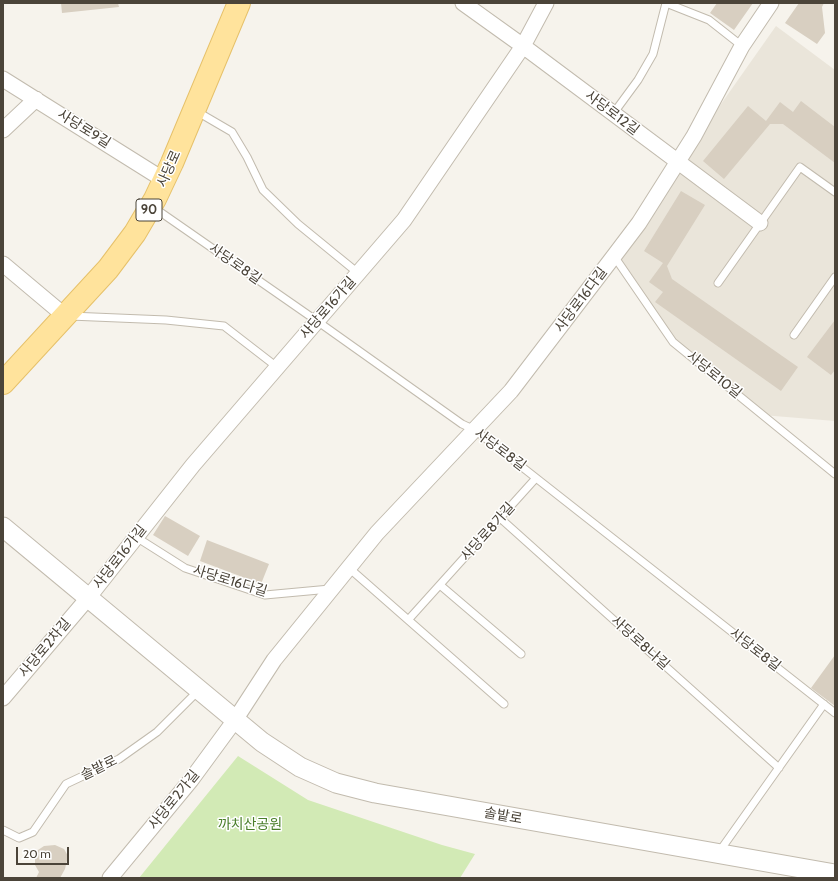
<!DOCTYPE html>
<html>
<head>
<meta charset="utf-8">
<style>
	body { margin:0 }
	#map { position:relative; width:838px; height:881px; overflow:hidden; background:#f6f3ec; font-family:Cabin,sans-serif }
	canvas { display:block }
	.frame { position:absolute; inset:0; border:4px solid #4b4439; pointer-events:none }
	.scale { position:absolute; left:16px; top:847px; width:53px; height:18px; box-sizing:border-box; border:2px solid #4b4439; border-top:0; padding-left:5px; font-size:12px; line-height:14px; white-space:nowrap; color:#4b4439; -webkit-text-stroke:3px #fff; paint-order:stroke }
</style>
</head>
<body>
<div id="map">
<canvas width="838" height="881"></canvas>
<div class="frame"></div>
<div class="scale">20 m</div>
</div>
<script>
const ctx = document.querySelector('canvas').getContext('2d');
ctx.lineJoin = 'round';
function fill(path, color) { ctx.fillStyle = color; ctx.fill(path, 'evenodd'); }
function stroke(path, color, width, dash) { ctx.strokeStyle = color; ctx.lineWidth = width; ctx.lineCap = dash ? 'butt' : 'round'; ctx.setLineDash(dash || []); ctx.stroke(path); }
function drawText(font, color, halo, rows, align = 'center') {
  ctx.font = font + ' Cabin,"Noto Sans KR",sans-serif'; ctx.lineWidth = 3; ctx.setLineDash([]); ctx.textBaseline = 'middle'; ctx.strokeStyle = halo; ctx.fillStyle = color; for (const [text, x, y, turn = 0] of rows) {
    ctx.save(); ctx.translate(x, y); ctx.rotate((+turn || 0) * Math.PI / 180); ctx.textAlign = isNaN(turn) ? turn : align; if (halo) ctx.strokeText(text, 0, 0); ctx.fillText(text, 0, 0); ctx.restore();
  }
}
fill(new Path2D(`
	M 776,26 L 835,70 L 835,421 L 762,415 L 673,342 L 614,256 Z`), '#eae5da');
fill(new Path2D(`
	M 238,756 L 308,800 L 442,845 L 475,854 L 460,878 L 139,878 Z`), '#d2eab5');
fill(new Path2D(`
	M 61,3 L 118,3 L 119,7 L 62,13 Z
	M 717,3 L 753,3 L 734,30 L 710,13 Z
	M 799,3 L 824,3 L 822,7 L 825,33 L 817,44 L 785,23 Z
	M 801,101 L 835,127 L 835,163 L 783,124 L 770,124 L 724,179 L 703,161 L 748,106 L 766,121 L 780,102 L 793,112 Z
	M 681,191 L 705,205 L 667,266 L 672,279 L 798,367 L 781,391 L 655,302 L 663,292 L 649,282 L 663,263 L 644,251 Z
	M 835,320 L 835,370 L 831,375 L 807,357 Z
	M 165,516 L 200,536 L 188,556 L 153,535 Z
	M 207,540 L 269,564 L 261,584 L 200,561 Z
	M 835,655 L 835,706 L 811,688 Z
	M 55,845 L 64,849 L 68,856 L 65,869 L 60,878 L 36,878 L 39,872 L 35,865 L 35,857 L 38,850 L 44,846 Z`), '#d8cfc1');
const service = new Path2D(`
	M 666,3 L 709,20 L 742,46
	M 196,111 L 232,132 L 247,157 L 263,190 L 298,224 L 358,273
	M 613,114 L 638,80 L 653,54 L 666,3
	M 153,207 L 317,321 L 462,424 L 475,430 L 835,713
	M 614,256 L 673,342 L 835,474
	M 718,283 L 800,167 L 835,192
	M 70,316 L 166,320 L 224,326 L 277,367
	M 794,335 L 835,277
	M 500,518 L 779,768
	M 136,537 L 185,568 L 265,595 L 330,589
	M 349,568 L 504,704
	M 440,585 L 521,654
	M 409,619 L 536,478
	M 3,830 L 19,838 L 33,832 L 66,784 L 119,759 L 157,732 L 199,690
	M 719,852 L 824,704`);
const minor = new Path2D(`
	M 463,3 L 523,46 L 760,223
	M 3,79 L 164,180
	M 3,130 L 36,99
	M 3,264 L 65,316
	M 3,698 L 88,598 L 193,465 L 404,220 L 523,46 L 546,3
	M 110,878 L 191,780 L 235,720 L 274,660 L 377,533 L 511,391 L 614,256 L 639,223 L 694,136 L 742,46 L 771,3`);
const tertiary = new Path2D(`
	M 3,527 L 262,742 L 300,767 L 336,783 L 375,793 L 835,874`);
const primary = new Path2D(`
	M 3,383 L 108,269 L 135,233 L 155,199 L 172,163 L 239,3`);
stroke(service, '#c2bbae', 9);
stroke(minor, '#c2bbae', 17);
stroke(tertiary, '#c2bbae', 21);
stroke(primary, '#e6c16a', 24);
stroke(service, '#fff', 7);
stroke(minor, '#fff', 15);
stroke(tertiary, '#fff', 19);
stroke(primary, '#ffe39c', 22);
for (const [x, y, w] of [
	[149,210,26]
]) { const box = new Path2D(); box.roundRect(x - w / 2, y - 11, w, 22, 3); ctx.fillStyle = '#fff'; ctx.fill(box); stroke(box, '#4b4439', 1); }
drawText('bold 13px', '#4b4439', null, [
	["90",149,210]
]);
drawText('14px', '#4b4439', '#fff', [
	["사당로12길",612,113,37],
	["사당로9길",84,129,32],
	["사당로",169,169,-66],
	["사당로8길",235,264,35],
	["사당로16다길",581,300,-53],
	["사당로16가길",328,308,-49],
	["사당로10길",714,375,39],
	["사당로8길",500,450,37],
	["사당로8가길",488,532,-48],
	["사당로16가길",120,557,-52],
	["사당로16다길",230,581,17],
	["사당로8나길",640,643,42],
	["사당로2차길",45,648,-50],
	["사당로8길",755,650,38],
	["솔밭로",99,768,-26],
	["사당로2가길",174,800,-51],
	["솔밭로",503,816,10]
]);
drawText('14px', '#4a7f2a', '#fff', [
	["까치산공원",250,825]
]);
</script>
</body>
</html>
